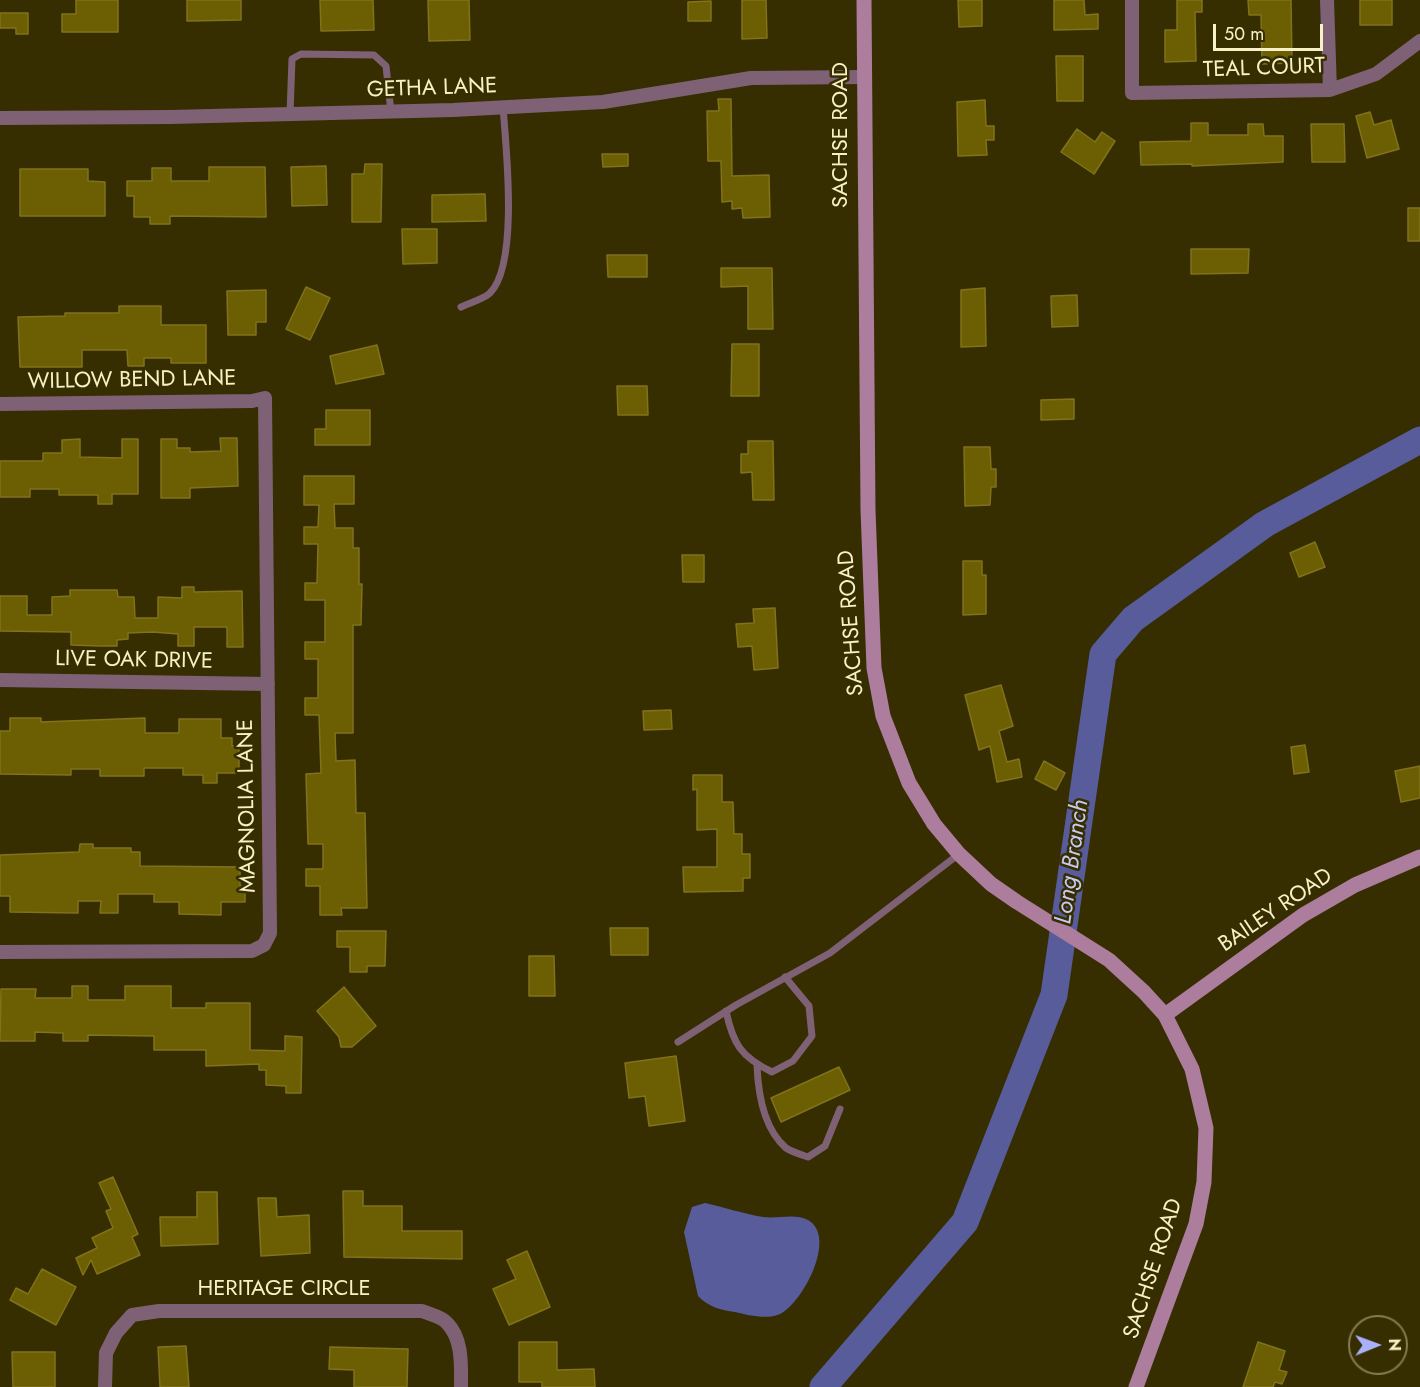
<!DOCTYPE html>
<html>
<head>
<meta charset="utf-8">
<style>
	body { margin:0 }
	#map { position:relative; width:1420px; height:1387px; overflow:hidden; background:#362e00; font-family:Jost,sans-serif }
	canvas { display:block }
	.north { position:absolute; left:1348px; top:1315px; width:60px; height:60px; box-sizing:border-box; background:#362e00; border:2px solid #837c50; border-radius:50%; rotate:89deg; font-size:16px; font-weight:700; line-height:24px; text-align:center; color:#f7f1c8 }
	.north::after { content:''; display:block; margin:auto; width:21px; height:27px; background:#a9b0fc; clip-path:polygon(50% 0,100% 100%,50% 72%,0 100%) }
	.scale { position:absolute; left:1213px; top:24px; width:110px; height:27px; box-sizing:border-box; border:3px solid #f7f1c8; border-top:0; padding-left:8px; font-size:18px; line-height:21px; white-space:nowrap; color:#f7f1c8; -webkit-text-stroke:4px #362e00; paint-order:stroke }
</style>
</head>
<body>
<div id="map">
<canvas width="1420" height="1387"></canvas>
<div class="north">N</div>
<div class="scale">50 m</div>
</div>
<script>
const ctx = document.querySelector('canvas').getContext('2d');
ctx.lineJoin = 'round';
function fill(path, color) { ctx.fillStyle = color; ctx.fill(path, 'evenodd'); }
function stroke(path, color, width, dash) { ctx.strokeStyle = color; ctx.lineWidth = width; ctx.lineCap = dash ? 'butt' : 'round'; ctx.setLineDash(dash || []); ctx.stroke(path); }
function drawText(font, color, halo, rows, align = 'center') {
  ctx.font = font + ' Jost,sans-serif'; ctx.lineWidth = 5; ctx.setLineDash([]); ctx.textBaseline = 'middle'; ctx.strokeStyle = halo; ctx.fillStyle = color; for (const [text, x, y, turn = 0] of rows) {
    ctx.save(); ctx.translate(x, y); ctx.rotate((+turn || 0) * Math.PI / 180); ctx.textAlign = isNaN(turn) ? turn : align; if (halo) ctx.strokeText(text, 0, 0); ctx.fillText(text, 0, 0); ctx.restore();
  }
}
fill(new Path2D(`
	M 705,1203 C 724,1207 744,1214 763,1217 C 778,1219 795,1213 808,1220 C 838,1237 802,1304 780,1314 C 767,1320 748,1315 735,1312 C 721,1310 708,1307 698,1296 L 684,1232 L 692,1207 Z`), '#585c9a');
stroke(new Path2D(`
	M 823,1387 L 965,1222 L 1054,995 L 1103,654 L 1133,619 L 1265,524 L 1420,440`), '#585c9a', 27);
const building = new Path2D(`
	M 76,0 L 118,0 L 118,32 L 62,32 L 62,14 L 76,14 Z
	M 187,0 L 241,0 L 241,20 L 187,21 Z
	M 320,0 L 373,0 L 374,30 L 321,31 Z
	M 428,0 L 469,0 L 470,40 L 429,41 Z
	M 742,0 L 766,0 L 767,38 L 742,39 Z
	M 958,0 L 982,0 L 982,26 L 959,27 Z
	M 1054,0 L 1084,0 L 1085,15 L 1098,14 L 1098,29 L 1054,30 Z
	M 1177,0 L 1202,0 L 1202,12 L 1195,12 L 1196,61 L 1165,62 L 1165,30 L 1177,30 Z
	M 1248,0 L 1291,0 L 1292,63 L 1262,64 L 1261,15 L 1249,15 Z
	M 1360,0 L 1392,0 L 1392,25 L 1360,25 Z
	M 711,1 L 711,21 L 688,21 L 688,2 Z
	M 0,13 L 28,13 L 28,34 L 16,34 L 16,28 L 0,28 Z
	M 1056,56 L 1083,56 L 1083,101 L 1057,101 Z
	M 718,99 L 731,99 L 732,176 L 769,175 L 770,217 L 743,218 L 742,208 L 732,209 L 732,201 L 722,202 L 721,161 L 708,161 L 707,111 L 719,111 Z
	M 985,100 L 986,126 L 994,126 L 994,140 L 986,140 L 987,155 L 958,156 L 957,102 Z
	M 1370,112 L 1374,125 L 1391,120 L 1399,149 L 1367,158 L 1356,116 Z
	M 1191,123 L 1208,123 L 1208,135 L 1248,135 L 1248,124 L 1263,124 L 1264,136 L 1283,136 L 1283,162 L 1192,166 L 1192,164 L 1141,165 L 1140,142 L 1191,141 Z
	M 1311,124 L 1344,124 L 1345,162 L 1312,162 Z
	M 1077,129 L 1095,142 L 1102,132 L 1115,141 L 1094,174 L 1061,152 Z
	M 602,154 L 628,154 L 628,166 L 603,167 Z
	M 365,164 L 382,164 L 381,222 L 352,222 L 352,174 L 364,174 Z
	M 326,166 L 327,205 L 292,206 L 291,167 Z
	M 209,167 L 265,167 L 266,217 L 170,216 L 170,224 L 150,224 L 150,217 L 134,217 L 134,196 L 127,196 L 127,181 L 152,181 L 152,168 L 171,168 L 171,181 L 209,181 Z
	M 20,169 L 88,169 L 88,181 L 105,182 L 105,216 L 20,216 Z
	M 485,194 L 486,221 L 432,222 L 432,195 Z
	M 1408,208 L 1420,208 L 1420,241 L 1408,241 Z
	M 402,229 L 437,229 L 437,263 L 403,264 Z
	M 1191,249 L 1249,249 L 1248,273 L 1191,274 Z
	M 607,255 L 647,255 L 647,277 L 608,277 Z
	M 721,268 L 772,268 L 773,329 L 748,329 L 748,286 L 721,287 Z
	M 306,287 L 330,298 L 310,340 L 286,329 Z
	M 985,288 L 986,346 L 961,347 L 961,290 Z
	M 266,290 L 266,322 L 256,322 L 256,335 L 228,335 L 227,291 Z
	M 1077,295 L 1078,326 L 1052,327 L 1051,296 Z
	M 119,306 L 161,306 L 161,325 L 206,325 L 206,363 L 171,363 L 171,358 L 144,358 L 144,366 L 128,366 L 127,350 L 82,350 L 82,367 L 20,367 L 18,317 L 65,316 L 65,313 L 119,313 Z
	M 732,344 L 759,344 L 759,396 L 731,396 Z
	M 377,345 L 384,374 L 336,384 L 330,356 Z
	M 617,386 L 647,386 L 648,415 L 618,415 Z
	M 1074,399 L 1074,419 L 1041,420 L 1041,400 Z
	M 326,410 L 370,410 L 370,445 L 315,445 L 315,429 L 326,429 Z
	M 220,438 L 237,438 L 238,486 L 190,488 L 190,498 L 161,498 L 161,439 L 177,439 L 177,448 L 190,448 L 190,452 L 221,451 Z
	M 80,439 L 80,457 L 122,458 L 122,439 L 138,439 L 138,494 L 112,494 L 112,504 L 98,504 L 98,495 L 59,495 L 59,489 L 30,489 L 30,497 L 0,497 L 0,461 L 43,461 L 43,453 L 62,453 L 62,440 Z
	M 748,441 L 773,441 L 774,500 L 753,500 L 752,472 L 741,473 L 741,454 L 748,454 Z
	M 964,447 L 990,447 L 991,469 L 996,469 L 996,487 L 991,487 L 990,505 L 965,506 Z
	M 304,476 L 354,476 L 354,504 L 334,504 L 335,528 L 353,528 L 353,548 L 359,548 L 359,584 L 362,584 L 361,625 L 353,625 L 353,733 L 335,733 L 336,761 L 355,760 L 356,813 L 365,813 L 367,908 L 341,908 L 342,915 L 320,915 L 320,886 L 306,886 L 306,869 L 323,869 L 323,844 L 308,844 L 306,774 L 321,773 L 319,715 L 305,715 L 305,698 L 318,698 L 318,659 L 305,659 L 305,642 L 325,642 L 325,600 L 305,600 L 305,583 L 317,583 L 318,544 L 304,544 L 304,527 L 318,527 L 319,505 L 304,505 Z
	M 1315,542 L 1325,567 L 1299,577 L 1290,553 Z
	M 682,555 L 704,555 L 704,582 L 683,582 Z
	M 963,561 L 982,561 L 982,575 L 986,575 L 986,614 L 963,615 Z
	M 182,587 L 194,587 L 194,592 L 242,591 L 243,647 L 227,647 L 227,627 L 194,627 L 194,646 L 178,646 L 178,634 L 153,632 L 128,633 L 128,639 L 117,640 L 117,646 L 100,646 L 71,645 L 71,632 L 0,631 L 0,596 L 27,596 L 27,615 L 52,615 L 52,597 L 70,596 L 70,590 L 117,590 L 118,597 L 134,597 L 135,618 L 158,618 L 158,597 L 182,598 Z
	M 775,608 L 778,668 L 754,670 L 752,646 L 738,647 L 736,624 L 754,623 L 753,609 Z
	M 1001,685 L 1013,726 L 999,731 L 1007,762 L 1019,759 L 1022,777 L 997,782 L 990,746 L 979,750 L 965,695 Z
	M 671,710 L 672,729 L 644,730 L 643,711 Z
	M 10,718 L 41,718 L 41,722 L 145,718 L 145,733 L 179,733 L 179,719 L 221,719 L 221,738 L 232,738 L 232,746 L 239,746 L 239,773 L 217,773 L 217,783 L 203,783 L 203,775 L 183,775 L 183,768 L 144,768 L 144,776 L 100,776 L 100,769 L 71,769 L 71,775 L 0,774 L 0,731 L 10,731 Z
	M 1305,745 L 1309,772 L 1294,774 L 1291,747 Z
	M 1044,761 L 1065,773 L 1056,790 L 1035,779 Z
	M 1420,766 L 1420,798 L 1401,802 L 1395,771 Z
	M 693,775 L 722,775 L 722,802 L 733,802 L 734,834 L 742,834 L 742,854 L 750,854 L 750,878 L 743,878 L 743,891 L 684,892 L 683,867 L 717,867 L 717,829 L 697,830 L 697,789 L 693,790 Z
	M 80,844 L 93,844 L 93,848 L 131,848 L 131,852 L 140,852 L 140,866 L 240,867 L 240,886 L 245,886 L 245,902 L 221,902 L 221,915 L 179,914 L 179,902 L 154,902 L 154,894 L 118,894 L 118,913 L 100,913 L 101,901 L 78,901 L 78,913 L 10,912 L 10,896 L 0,896 L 0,855 L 79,852 Z
	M 610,928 L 648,928 L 648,955 L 611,955 Z
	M 337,931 L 386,931 L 385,966 L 367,966 L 367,972 L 350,972 L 350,947 L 337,947 Z
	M 529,956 L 554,956 L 555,996 L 529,996 Z
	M 72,986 L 88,986 L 88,1000 L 125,1000 L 125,986 L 171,986 L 171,1008 L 206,1008 L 206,1003 L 250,1003 L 250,1050 L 285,1051 L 285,1036 L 302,1037 L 301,1093 L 286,1093 L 286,1086 L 266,1085 L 266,1070 L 259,1070 L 259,1064 L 206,1066 L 206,1050 L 154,1050 L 154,1036 L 88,1035 L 88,1041 L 63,1041 L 63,1033 L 35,1032 L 35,1041 L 0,1041 L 1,989 L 36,989 L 35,998 L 72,998 Z
	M 344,987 L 376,1026 L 352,1047 L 341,1047 L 339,1037 L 317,1011 Z
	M 676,1056 L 685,1121 L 649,1126 L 645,1096 L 629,1098 L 625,1063 Z
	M 839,1067 L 850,1090 L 781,1122 L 771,1098 Z
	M 113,1177 L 138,1234 L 132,1237 L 140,1255 L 97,1274 L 91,1260 L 83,1275 L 76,1258 L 97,1248 L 92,1238 L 113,1228 L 106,1211 L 111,1209 L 99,1183 Z
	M 343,1191 L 363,1191 L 363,1206 L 402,1206 L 402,1231 L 462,1231 L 462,1259 L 344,1257 Z
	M 197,1192 L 217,1192 L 218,1244 L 161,1246 L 160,1217 L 197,1217 Z
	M 258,1198 L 276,1198 L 277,1217 L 309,1215 L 310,1253 L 261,1256 Z
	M 527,1251 L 550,1307 L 509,1325 L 493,1289 L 516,1279 L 507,1260 Z
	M 42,1269 L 76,1287 L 56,1325 L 10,1300 L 16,1288 L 28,1294 Z
	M 519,1342 L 557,1342 L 557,1370 L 594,1369 L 595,1387 L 542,1387 L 542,1382 L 519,1382 Z
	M 1258,1342 L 1285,1351 L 1279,1370 L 1287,1372 L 1282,1384 L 1275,1382 L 1273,1387 L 1243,1387 Z
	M 186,1346 L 189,1387 L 160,1387 L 158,1347 Z
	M 330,1347 L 408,1349 L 407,1387 L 354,1387 L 354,1370 L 329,1369 Z
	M 12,1352 L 55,1352 L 55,1387 L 13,1387 Z`);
fill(building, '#6b5e03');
stroke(building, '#81731a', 1.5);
stroke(new Path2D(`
	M 290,114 L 292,59 L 301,54 L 374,55 L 386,66 L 391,112
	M 461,307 C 469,303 484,299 490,293 C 519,264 506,147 503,107
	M 726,1011 C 733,1044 741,1057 772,1072 L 793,1061 L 812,1036 L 809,1006 L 785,977
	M 678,1042 L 736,1005 L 830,953 L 959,854
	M 757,1065 C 758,1093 763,1128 786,1148 C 792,1152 802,1155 808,1157 L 825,1146 L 840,1109`), '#7f6175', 7);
stroke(new Path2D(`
	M 1132,0 L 1132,93 L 1330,90 L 1376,74 L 1420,41
	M 1327,0 L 1330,90
	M 0,118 L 171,117 L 453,110 L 603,102 L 751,78 L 864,77
	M 0,404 L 252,401 L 265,398 L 270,933 L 264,945 L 252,951 L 0,952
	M 0,680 L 268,684
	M 105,1387 L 106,1353 L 116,1333 L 132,1315 L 159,1311 L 422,1311 C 429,1314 442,1317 447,1323 C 463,1339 461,1366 461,1387`), '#7f6175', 14);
stroke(new Path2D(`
	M 864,0 L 868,510 L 874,668 L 883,716 L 909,783 L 934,824 L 959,854 L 991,884 L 1017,902 L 1109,960 L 1144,992 L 1165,1015 L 1192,1069 L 1206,1128 L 1204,1182 L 1196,1224 L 1136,1387
	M 1165,1015 L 1303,915 L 1355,885 L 1420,857`), '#ac7d9c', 15);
drawText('22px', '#f7f1c8', '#362e00', [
	["TEAL COURT",1264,69,-2],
	["GETHA LANE",432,89,-2],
	["SACHSE ROAD",842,135,-90],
	["WILLOW BEND LANE",132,381,-1],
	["SACHSE ROAD",852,623,-94],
	["LIVE OAK DRIVE",134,661,1],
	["MAGNOLIA LANE",248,806,-91],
	["BAILEY ROAD",1276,911,-34],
	["SACHSE ROAD",1154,1269,-72],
	["HERITAGE CIRCLE",284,1290]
]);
drawText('italic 24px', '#c7cbf0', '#362e00', [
	["Long Branch",1073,862,-82]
]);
</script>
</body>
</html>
